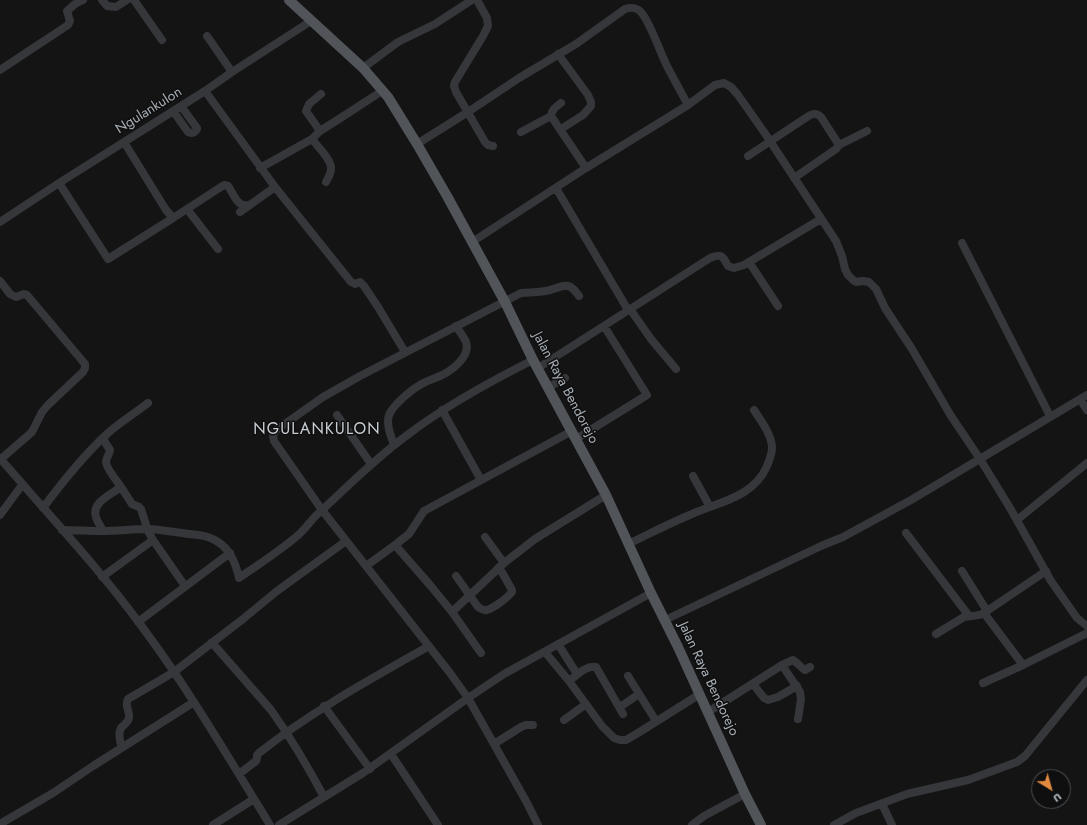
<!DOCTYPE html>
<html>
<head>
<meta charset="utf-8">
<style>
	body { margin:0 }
	#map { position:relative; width:1087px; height:825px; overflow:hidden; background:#141415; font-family:Jost,sans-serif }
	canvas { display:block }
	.north { position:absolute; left:1031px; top:769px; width:40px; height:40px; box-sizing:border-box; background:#0f0f10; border:1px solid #4b4f52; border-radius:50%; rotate:143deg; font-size:11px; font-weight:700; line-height:16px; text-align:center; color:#a6aeb4 }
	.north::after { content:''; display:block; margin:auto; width:14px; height:18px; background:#e38a3e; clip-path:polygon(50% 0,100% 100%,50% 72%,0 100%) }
</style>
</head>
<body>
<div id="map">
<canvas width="1087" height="825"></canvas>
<div class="north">U</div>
</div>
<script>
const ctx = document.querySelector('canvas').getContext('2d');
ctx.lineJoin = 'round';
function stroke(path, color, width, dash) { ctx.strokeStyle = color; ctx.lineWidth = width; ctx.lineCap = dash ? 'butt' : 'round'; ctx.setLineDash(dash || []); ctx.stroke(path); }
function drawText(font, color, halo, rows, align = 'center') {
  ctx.font = font + ' Jost,sans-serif'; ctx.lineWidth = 3; ctx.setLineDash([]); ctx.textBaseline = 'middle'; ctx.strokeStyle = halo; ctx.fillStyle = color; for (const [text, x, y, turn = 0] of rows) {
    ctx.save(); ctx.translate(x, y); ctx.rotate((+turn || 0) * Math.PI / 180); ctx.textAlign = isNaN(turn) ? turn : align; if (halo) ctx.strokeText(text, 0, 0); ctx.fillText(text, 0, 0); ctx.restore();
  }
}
stroke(new Path2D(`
	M 102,0 L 107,6 L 116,7 L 127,0
	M 134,0 L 162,40
	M 477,0 L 487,18 L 488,26 L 483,36 L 455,82 L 454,86 L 456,92 L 485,142 L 488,145 L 493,146
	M 207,36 L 232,72
	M 558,54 L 588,95 L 591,102 L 591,106 L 583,115 L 561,129
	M 363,68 L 398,42 L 435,24 L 472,0
	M 0,70 L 68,25 L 70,21 L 67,11 L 75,4 L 83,0
	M 205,91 L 275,187 L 351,282 L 355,284 L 360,282 L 364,286 L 378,307 L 405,352
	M 561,103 C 556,107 552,109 551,116 L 586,168
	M 173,111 L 188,132 C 193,134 195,133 197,129 L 197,128 L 181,106
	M 320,131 L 306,111 L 309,104 L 321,94
	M 521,132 L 551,116
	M 312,139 C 317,146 332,160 331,169 C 331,174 328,178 326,182
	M 124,142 L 166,210 L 173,218 L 224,185 L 228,186 C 234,194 237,208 249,205
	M 417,144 L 468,112 L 519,78 L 576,44 L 625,9 C 631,7 635,7 640,11 C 650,21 659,50 666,64 C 673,78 681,92 688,105
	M 748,156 L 804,119 C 810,115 815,111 821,117 L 839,145
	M 260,168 L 312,139 L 320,131 L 339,119 L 382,91
	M 794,178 L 836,149 L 839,145 L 867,131
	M 59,183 L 108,259 L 173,218
	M 556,188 L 628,310
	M 187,209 L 218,249
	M 240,212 L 275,187
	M 0,222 L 59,183 L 205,91 L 232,72 L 311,21
	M 472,242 L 586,168 L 688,105 L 715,85 L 724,83 L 731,87 L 738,95 L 764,132 L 836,241 L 842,256 L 845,269 L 848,275 L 853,280 L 856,282 L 863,281 L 869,282 L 876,289 L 885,308 L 912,349 L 951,416 L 980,459 L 1010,508 L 1051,581 L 1077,618 L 1087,626
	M 962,243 L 1050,416
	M 749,262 L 778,306
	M 0,281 L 10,294 L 16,297 L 24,294 L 27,295 L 85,364 L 85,368 L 83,372 L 48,405 L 42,412 L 32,432 L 1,459
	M 630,309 L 651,339 L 676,369
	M 533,360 C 489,382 445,406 406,436 C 376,458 349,485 322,510 L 450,673 L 468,698 L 526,801 L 538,825
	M 538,368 L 710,258 C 721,253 723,256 728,266 L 734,268 L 744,265 L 821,219
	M 549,387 L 565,378
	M 1080,399 L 1087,410
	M 442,410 L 481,480
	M 337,415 L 371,464
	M 103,439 L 110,450 C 110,454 106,457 106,462 C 106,468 117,481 121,487 C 112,494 91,502 96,517 C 97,522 101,526 103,531
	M 576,439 L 647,395 L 604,326
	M 394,445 C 391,436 386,425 389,415 C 393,405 411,390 420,385 C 426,381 433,379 440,376 C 451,371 471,357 466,342 C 464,337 459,331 456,326
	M 0,458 C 47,513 97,566 140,624 C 188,688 228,757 270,825
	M 693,476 L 710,507
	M 121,487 L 132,504 L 139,507 L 141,509 L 148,531 L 153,540 L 185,586
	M 43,508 C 63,481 83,456 108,433 C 121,422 135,413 148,403
	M 0,515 L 22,485
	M 1017,520 L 1087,463
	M 62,530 C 76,530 89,531 102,531 C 118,531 133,529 149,529 C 162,530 175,532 189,534 C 199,535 210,536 218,542 C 231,550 236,564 239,578 C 258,565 278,552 296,537 C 306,529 312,518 322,510 L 274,441 L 273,436 L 275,431 L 323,397 L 360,376 L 521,293 C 532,292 543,293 553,289 C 557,288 563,285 568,286 C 573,287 576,292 579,296
	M 906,533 L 969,616
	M 485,537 L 504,563
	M 628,544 C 649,534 670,523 692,514 C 719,502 754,497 767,466 C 769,461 772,454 772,448 C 772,435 761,421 754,410
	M 395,545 L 430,585 L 452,612
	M 366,566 L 395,545 L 409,534 L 424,511 L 572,431
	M 962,571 L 987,611
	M 456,576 L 478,607 C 481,609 483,611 487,610 C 494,608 507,598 512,592 L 512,590 L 499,567
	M 102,577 L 153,540
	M 984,613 L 1023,665
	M 665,620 L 821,546 L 843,537 L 911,500 L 1087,395
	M 138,622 L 230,553
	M 936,634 L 964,617 C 971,615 978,617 984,613 L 1046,571
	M 211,643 L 214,645 L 271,710 C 291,738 308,767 324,797
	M 558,644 L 577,674
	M 545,652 L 569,681 L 602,726 L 614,738 L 620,740 L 626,740 L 638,733 L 700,694
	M 481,653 L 452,612 L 504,563 L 535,539 L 606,495
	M 782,665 L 800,692 L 801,699 L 798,719
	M 628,676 L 656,721
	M 569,681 C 576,676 586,665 596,667 L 623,714
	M 983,683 L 1023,665 L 1087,633
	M 753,684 L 764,698 L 768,700 L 778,697 L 797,686
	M 324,706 L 370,769
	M 620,707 L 639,694
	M 708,712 L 782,665 L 793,660 C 798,663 800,667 805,670 L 810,667
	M 564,720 L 586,704
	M 494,744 L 521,727 L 526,725 L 533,725
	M 122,747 C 120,742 118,734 121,728 C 124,724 128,723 129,718 C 130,710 124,706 128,699 L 174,672 L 243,619 L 277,591 L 346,541
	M 391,754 L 438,825
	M 239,774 L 256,761 L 257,758 L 257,755 L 259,753 C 312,711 371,679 429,646
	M 882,804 L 892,825
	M 0,824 L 53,793 L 93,766 L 194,702
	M 213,825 L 254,799
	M 279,825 L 363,773 L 468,698 L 504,674 L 651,593
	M 692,825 L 704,816 L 745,794
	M 834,825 L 856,813 L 907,794 L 968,780 L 1017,762 L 1025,756 L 1087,680`), '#35373a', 8);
stroke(new Path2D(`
	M 289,0 L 363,68 L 388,97 L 417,144 L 447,196 L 505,302 L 533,360 L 606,495 L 651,593 L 678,647 L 745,794 L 761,825`), '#515459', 10);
drawText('14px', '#a6aeb4', '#0f0f10', [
	["Ngulankulon",149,111,-32],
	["Jalan Raya Bendorejo",565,388,62],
	["Jalan Raya Bendorejo",708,679,65]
]);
ctx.letterSpacing = '1px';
drawText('16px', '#c7ccd1', '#0f0f10', [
	["NGULANKULON",317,430]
]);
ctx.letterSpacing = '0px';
</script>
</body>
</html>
